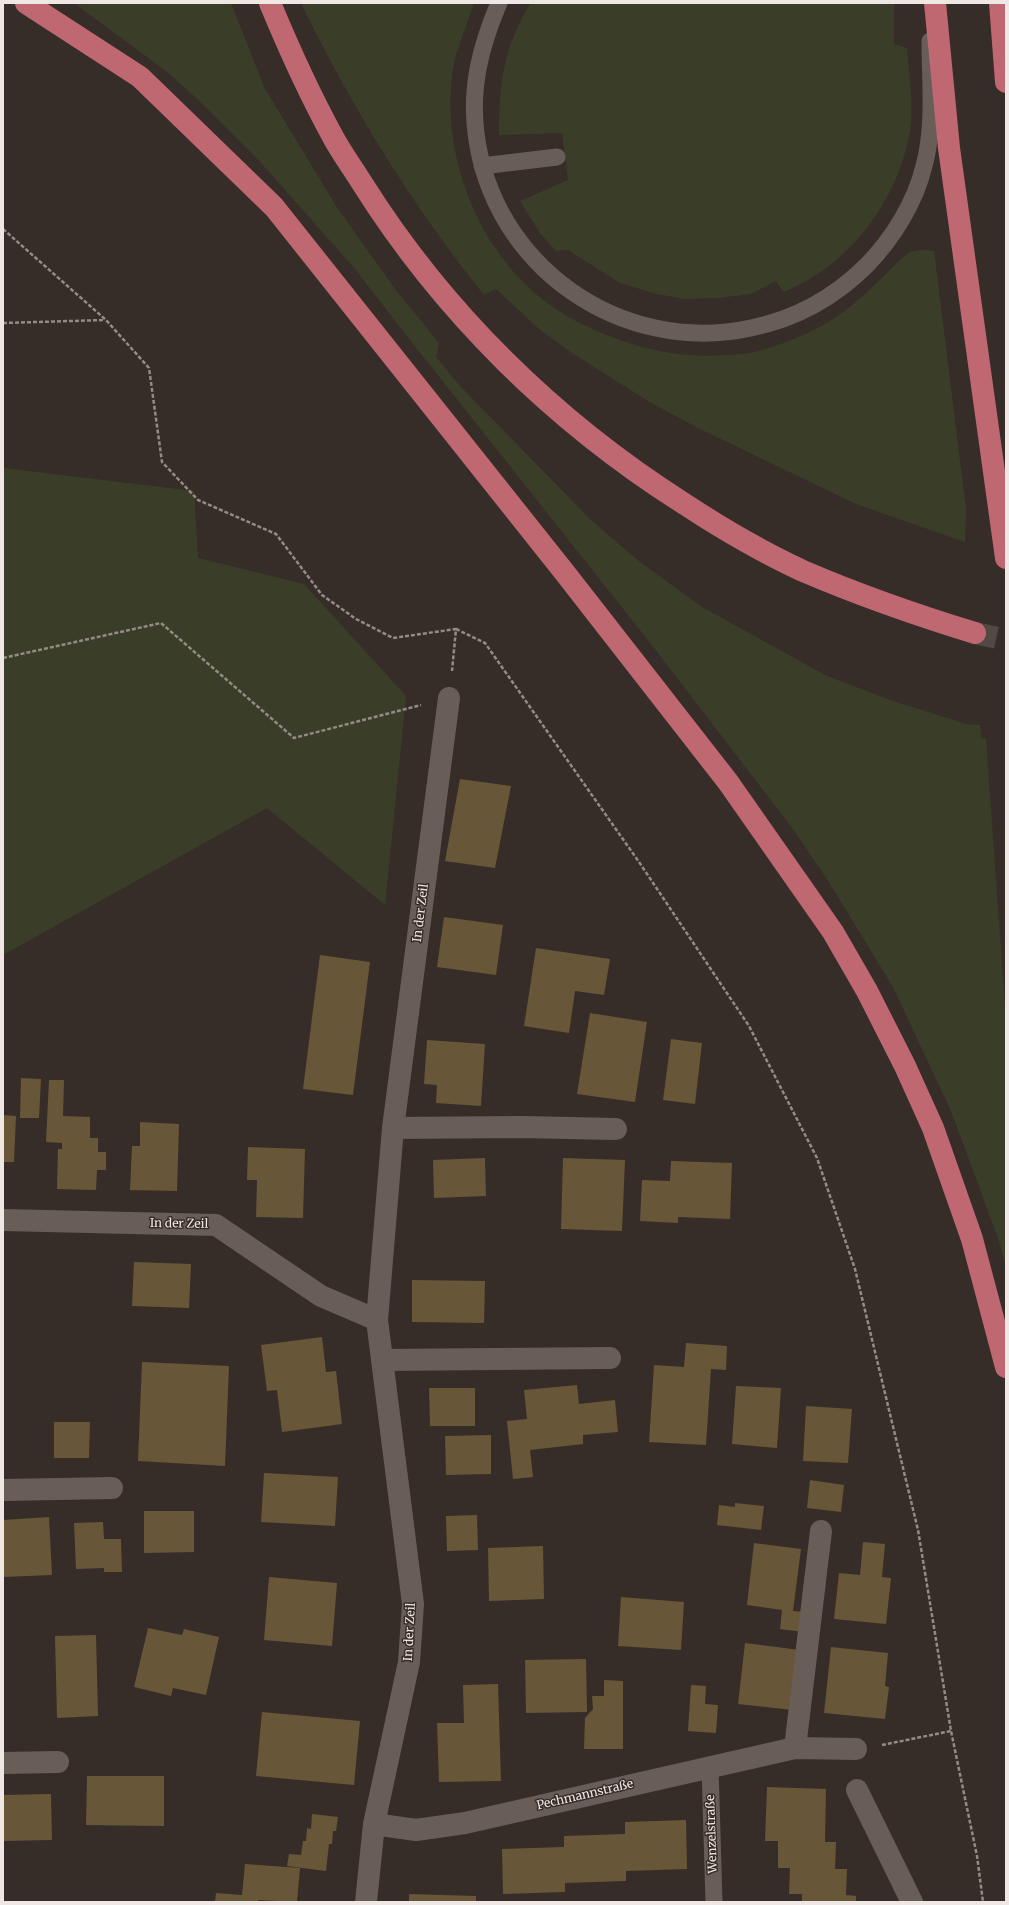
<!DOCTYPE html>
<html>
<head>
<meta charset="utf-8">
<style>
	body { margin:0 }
	#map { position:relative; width:1009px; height:1905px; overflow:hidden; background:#372d28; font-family:Merriweather,serif }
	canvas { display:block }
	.frame { position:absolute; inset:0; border:4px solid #eee7e3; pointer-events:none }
</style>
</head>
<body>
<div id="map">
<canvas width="1009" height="1905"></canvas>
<div class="frame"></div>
</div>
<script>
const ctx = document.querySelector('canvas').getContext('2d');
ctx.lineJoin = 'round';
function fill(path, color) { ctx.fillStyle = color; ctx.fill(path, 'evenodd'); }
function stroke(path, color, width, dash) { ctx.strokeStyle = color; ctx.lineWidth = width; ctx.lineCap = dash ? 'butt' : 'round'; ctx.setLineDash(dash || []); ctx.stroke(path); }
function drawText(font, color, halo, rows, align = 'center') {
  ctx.font = font + ' Merriweather,serif'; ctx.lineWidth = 3; ctx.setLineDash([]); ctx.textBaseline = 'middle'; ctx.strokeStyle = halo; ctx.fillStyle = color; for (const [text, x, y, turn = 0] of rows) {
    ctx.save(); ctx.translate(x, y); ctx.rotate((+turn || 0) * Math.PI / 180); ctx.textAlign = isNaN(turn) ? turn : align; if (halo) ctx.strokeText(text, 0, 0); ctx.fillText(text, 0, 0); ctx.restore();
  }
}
fill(new Path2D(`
	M 74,3 L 231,3 L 264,87 L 336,206 L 395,289 L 439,343 L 436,357 L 461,387 L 591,520 L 640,562 L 702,607 L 827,676 L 893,701 L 966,724 L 980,725 L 981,738 L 986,739 L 1006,1021 L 1006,1266 L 998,1238 L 951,1111 L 893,987 L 827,879 L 793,829 L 651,644 L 399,326 L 356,270 L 255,156 L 203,104 L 166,71 Z
	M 301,3 L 474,3 C 467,25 454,54 452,76 C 442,158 479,251 545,301 C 565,317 588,328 612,337 C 650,352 688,358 728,355 C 737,354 746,354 755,352 C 789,343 823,329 851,306 C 866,294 879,280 893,267 C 898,262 904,255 911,252 C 917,249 927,251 934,251 L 966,509 L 965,542 L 856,504 L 696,427 L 648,401 L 569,351 L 538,328 L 496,289 L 484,295 C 412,205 351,106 301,3 Z
	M 531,3 L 894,3 L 894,44 L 907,48 C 909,75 914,105 910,131 C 898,200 850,266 783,292 L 776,281 L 751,294 L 717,298 L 685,299 L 657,294 L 620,283 L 568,250 L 556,251 L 540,233 L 520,201 L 568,180 L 562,133 L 499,135 C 499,86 503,46 531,3 Z
	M 3,468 L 194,491 L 198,558 L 304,584 L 406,696 L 385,905 L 267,808 L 3,955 Z`), '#3a3e28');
fill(new Path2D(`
	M 460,779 L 511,786 L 495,868 L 445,861 Z
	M 444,917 L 503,925 L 496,975 L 437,967 Z
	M 536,948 L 610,959 L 604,995 L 575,991 L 569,1033 L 524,1026 Z
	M 320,955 L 370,962 L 353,1095 L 303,1089 Z
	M 590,1013 L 647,1022 L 635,1102 L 577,1094 Z
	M 671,1039 L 702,1043 L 695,1104 L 663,1100 Z
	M 427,1040 L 485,1044 L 481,1106 L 436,1103 L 437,1085 L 424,1084 Z
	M 21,1078 L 41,1079 L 39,1118 L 20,1118 Z
	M 49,1080 L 64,1080 L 63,1116 L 90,1117 L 90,1138 L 98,1138 L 98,1152 L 106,1152 L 106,1170 L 97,1170 L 96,1190 L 57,1189 L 58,1149 L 62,1149 L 62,1143 L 46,1142 Z
	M 3,1115 L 16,1116 L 14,1162 L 3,1162 Z
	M 140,1122 L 179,1124 L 177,1191 L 130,1190 L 132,1146 L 140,1146 Z
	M 248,1147 L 305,1149 L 303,1218 L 256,1217 L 257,1180 L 247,1180 Z
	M 485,1158 L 486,1196 L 434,1198 L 433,1160 Z
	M 563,1158 L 625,1160 L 622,1231 L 561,1229 Z
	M 671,1161 L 732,1163 L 730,1219 L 678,1217 L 678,1223 L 640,1221 L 642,1180 L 670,1181 Z
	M 134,1262 L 191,1264 L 189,1308 L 132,1306 Z
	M 412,1280 L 485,1281 L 484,1323 L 412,1322 Z
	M 322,1337 L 326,1372 L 336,1371 L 342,1424 L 282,1432 L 277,1390 L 267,1391 L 261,1345 Z
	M 686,1343 L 727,1346 L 726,1370 L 711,1369 L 706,1445 L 649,1442 L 654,1365 L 684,1367 Z
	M 142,1362 L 229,1366 L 225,1466 L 138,1461 Z
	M 577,1385 L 579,1404 L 615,1400 L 618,1432 L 583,1435 L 583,1444 L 530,1450 L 533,1477 L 513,1479 L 507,1421 L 527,1419 L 524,1390 Z
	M 736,1386 L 781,1388 L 777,1448 L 732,1444 Z
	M 429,1388 L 475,1388 L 475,1426 L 430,1426 Z
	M 806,1406 L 852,1409 L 848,1463 L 803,1461 Z
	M 54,1422 L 90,1422 L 89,1458 L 54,1458 Z
	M 491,1435 L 491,1474 L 446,1475 L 445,1436 Z
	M 264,1473 L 338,1477 L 335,1526 L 261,1522 Z
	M 810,1480 L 844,1485 L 841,1512 L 807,1508 Z
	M 735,1503 L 764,1506 L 761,1530 L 717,1525 L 719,1505 L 735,1507 Z
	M 144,1511 L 194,1511 L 194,1552 L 144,1553 Z
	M 477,1515 L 478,1550 L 447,1551 L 446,1516 Z
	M 49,1517 L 52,1575 L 3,1577 L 3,1520 Z
	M 103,1522 L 104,1539 L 121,1539 L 122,1572 L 104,1572 L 104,1568 L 76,1569 L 74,1523 Z
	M 863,1542 L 885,1544 L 882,1577 L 891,1578 L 886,1624 L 834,1619 L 839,1573 L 860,1575 Z
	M 754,1543 L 801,1549 L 793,1611 L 805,1612 L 803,1632 L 780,1629 L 782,1610 L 747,1605 Z
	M 543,1546 L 544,1599 L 489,1601 L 488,1548 Z
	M 269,1577 L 337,1583 L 332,1646 L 264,1640 Z
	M 621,1597 L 684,1602 L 681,1650 L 618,1646 Z
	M 148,1628 L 182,1635 L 184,1629 L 219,1637 L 206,1695 L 173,1688 L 171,1696 L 134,1687 Z
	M 96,1635 L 98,1716 L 57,1718 L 55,1636 Z
	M 745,1643 L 800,1650 L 793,1710 L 738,1704 Z
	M 831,1647 L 888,1653 L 885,1686 L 889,1687 L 885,1719 L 824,1713 Z
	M 586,1659 L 587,1712 L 526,1713 L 525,1660 Z
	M 604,1680 L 623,1681 L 623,1749 L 584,1749 L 585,1718 L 593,1709 L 592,1696 L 604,1696 Z
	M 498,1684 L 501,1781 L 439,1782 L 437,1723 L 464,1723 L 463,1685 Z
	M 691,1685 L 706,1686 L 705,1704 L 718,1705 L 716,1733 L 688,1731 Z
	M 262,1712 L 360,1721 L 354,1785 L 256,1776 Z
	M 87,1776 L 164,1776 L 164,1826 L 86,1825 Z
	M 767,1787 L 826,1789 L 825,1842 L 836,1842 L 835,1869 L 847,1869 L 846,1895 L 856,1896 L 856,1902 L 802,1902 L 802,1894 L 789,1894 L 790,1868 L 778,1868 L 778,1841 L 765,1841 Z
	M 51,1794 L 52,1840 L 3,1841 L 3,1795 Z
	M 312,1814 L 338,1817 L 336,1831 L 333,1831 L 332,1844 L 329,1844 L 326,1871 L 287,1866 L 289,1854 L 301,1855 L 303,1841 L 306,1841 L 307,1828 L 311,1829 Z
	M 686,1820 L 687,1869 L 626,1871 L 626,1881 L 565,1883 L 565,1892 L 503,1894 L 502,1849 L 564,1847 L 564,1836 L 625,1834 L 625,1822 Z
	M 245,1864 L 300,1868 L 297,1902 L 258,1900 L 258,1902 L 215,1902 L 216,1893 L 242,1895 Z
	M 409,1894 L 476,1896 L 476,1902 L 409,1902 Z`), '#675638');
stroke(new Path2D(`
	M 975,633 L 1006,640`), '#524944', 22, [22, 11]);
stroke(new Path2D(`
	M 3,229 L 106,320 L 149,368 L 162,462 L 198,500 L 276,534 L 322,595 L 356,619 L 393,638 L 456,629 L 452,671
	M 3,323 L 105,320
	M 456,629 L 485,643 L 639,862 L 749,1026 L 817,1158 L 855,1269 L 918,1530 L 951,1731 L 977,1856 L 983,1902
	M 3,658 L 161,623 L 294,738 L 421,705
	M 882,1745 L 951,1731`), '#948b87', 2.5, [4, 2]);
stroke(new Path2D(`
	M 499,3 C 481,45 470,87 476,133 C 492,266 621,356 751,328 C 795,319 835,297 867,265 C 893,238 915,203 924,166 C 935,125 930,83 930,41
	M 482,166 L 557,157
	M 710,1767 L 714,1902`), '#685d57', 17);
stroke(new Path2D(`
	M 393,1128 L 521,1127 L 616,1129
	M 3,1220 L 216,1225 L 321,1296 L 377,1320
	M 383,1360 L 610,1358
	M 3,1490 L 112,1488
	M 795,1748 L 821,1531
	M 3,1763 L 58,1762
	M 857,1790 L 912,1902
	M 374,1824 L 416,1830 L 465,1823 L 795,1748 L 856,1749
	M 366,1902 L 374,1824 L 409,1662 L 413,1604 L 377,1320 L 393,1128 L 449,698`), '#685d57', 22);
stroke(new Path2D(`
	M 26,3 L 140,77 L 274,207 L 565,573 L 728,782 L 833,932 L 867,991 L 905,1066 L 933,1128 L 972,1239 L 1006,1367
	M 270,3 C 289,49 309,93 333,137 C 341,152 352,167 362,183 C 443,312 554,421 683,503 C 721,528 762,552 803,571 C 859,595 916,615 975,633
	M 935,3 L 949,148 L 1006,558
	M 1000,3 L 1006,82`), '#c06872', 22);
drawText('12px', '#eee7e3', '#372d28', [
	["In der Zeil",421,913,-83],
	["In der Zeil",179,1224,1],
	["In der Zeil",410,1632,-87],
	["Pechmannstraße",585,1795,-13],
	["Wenzelstraße",712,1834,-92]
]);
</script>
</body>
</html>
